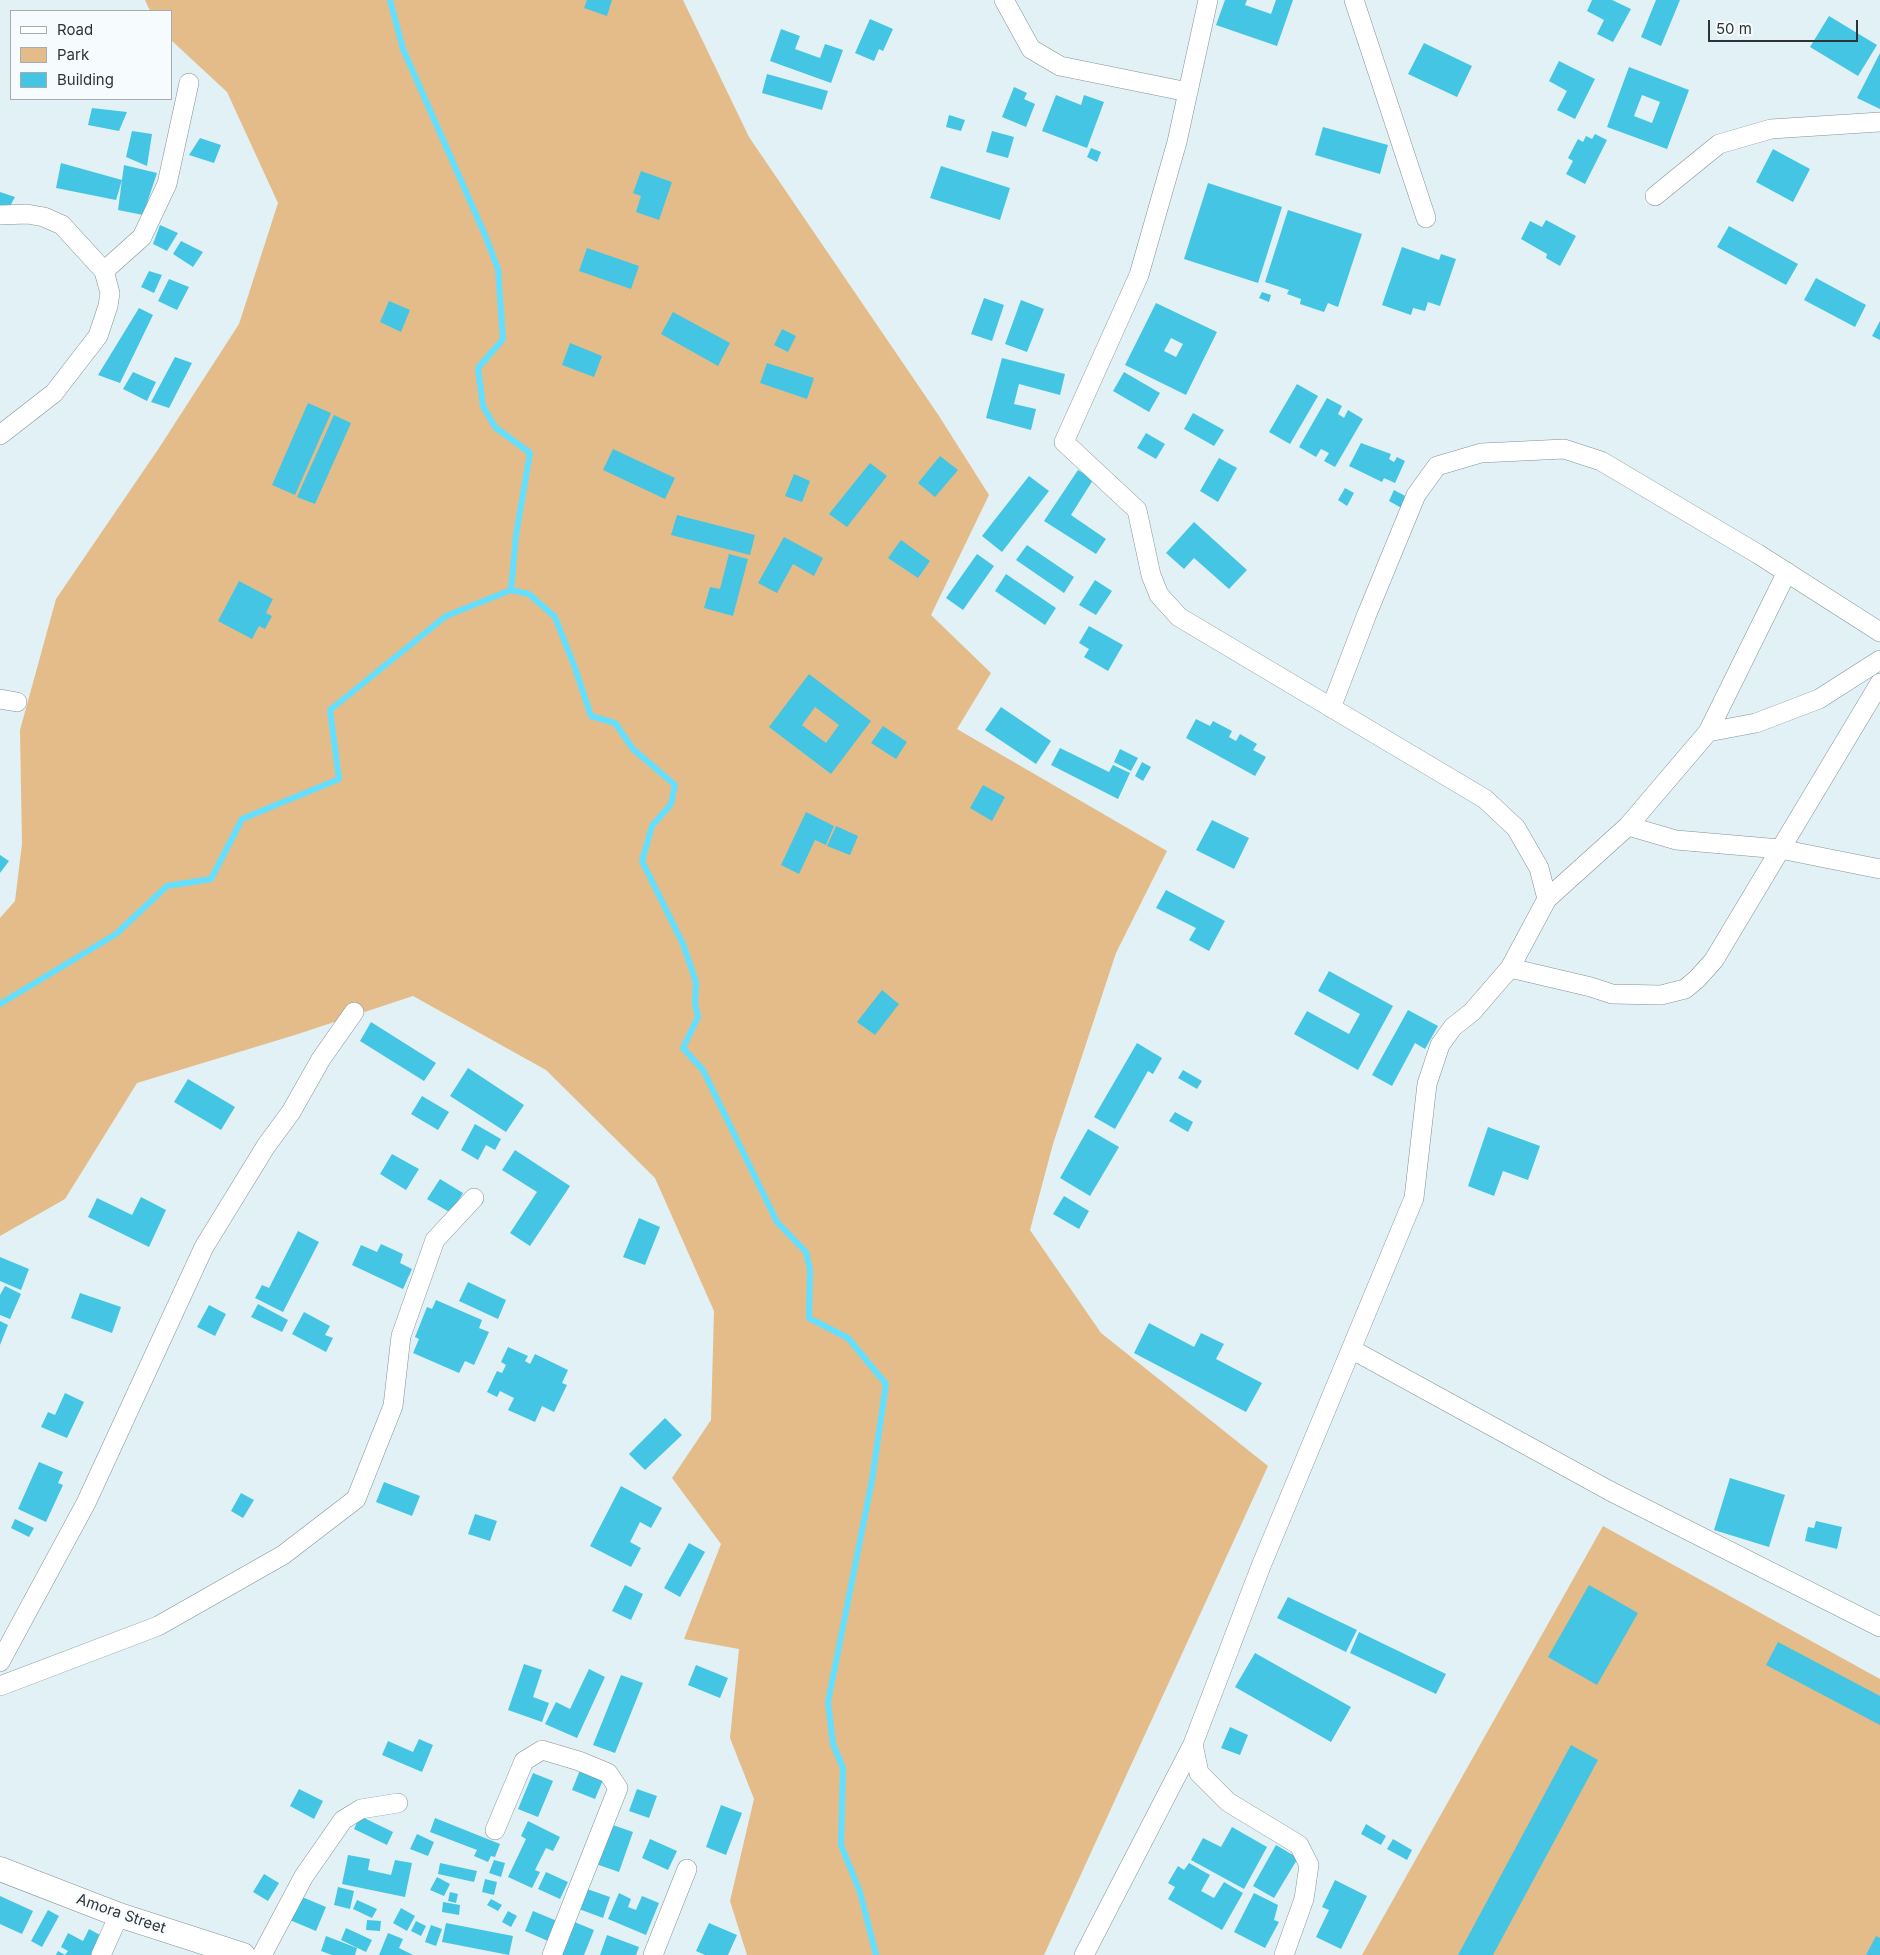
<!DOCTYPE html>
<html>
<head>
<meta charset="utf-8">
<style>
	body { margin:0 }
	#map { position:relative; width:1880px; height:1955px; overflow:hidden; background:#e2f1f5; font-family:Inter,sans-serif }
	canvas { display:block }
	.legend { position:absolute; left:10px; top:10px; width:162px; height:90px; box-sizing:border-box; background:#f6fcfe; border:1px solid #a6acae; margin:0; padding:6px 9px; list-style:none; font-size:15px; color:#2e3435 }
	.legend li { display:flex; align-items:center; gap:10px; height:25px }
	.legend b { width:25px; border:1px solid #a6acae }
	.scale { position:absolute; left:1708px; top:20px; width:150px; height:22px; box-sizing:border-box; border:2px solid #2e3435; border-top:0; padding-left:6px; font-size:15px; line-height:18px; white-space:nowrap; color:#2e3435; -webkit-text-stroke:4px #f6fcfe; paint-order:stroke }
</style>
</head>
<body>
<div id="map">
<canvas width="1880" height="1955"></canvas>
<ul class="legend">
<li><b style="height:6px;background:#fff"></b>Road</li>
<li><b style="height:14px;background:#e3bc89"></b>Park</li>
<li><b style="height:14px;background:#45c5e4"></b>Building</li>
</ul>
<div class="scale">50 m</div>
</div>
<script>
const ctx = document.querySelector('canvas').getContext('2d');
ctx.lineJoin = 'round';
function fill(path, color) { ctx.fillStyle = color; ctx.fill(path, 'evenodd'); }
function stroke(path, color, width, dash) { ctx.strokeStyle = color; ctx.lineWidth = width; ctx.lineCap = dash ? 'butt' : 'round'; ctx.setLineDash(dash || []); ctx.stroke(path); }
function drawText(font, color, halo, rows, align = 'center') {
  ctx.font = font + ' Inter,sans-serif'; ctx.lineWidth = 4.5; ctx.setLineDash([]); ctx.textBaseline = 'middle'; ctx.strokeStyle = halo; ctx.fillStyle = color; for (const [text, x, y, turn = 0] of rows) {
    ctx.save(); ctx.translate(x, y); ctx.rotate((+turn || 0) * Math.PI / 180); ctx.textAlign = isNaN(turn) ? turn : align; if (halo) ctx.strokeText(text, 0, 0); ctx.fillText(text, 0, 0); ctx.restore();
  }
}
fill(new Path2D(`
	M 145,0 L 683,0 L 749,137 L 939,416 L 989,495 L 931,615 L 991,673 L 957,729 L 1167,851 L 1116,953 L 1053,1144 L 1030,1230 L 1101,1333 L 1268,1466 L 1044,1955 L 747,1955 L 730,1901 L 754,1799 L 730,1738 L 739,1649 L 684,1639 L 721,1544 L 672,1478 L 711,1420 L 714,1311 L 655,1178 L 546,1070 L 413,996 L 295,1035 L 137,1083 L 65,1199 L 0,1236 L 0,918 L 15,901 L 22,844 L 20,730 L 56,599 L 159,448 L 239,324 L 278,203 L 227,92 L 171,40 L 171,11 L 150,11 Z
	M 1603,1526 L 1880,1679 L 1880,1955 L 1362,1955 Z`), '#e3bc89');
stroke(new Path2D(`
	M 511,590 L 529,594 L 555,617 L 575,668 L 591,716 L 615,723 L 633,749 L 675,785 L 671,804 L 652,826 L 642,861 L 683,944 L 696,982 L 695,1003 L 698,1017 L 683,1048 L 703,1070 L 777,1222 L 806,1252 L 810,1270 L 809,1318 L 848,1338 L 886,1384 L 872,1480 L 828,1702 L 833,1744 L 843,1768 L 841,1845 L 860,1892 L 876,1955
	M 0,1004 L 116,934 L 167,886 L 211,879 L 242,819 L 339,779 L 330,710 L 446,616 L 511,590 L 516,535 L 530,453 L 495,427 L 483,406 L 478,368 L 503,339 L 498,269 L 485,235 L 403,49 L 390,0`), '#64dfff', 6);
fill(new Path2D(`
	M 587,0 L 612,0 L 607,16 L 584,8 Z
	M 1225,0 L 1247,0 L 1245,5 L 1271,14 L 1276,0 L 1293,0 L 1277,46 L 1216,25 Z
	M 1592,0 L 1612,0 L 1631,9 L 1613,42 L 1597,34 L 1604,20 L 1587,11 Z
	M 1656,0 L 1680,0 L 1661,46 L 1641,37 Z
	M 1829,16 L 1877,45 L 1858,76 L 1810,47 Z
	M 870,19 L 893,29 L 883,51 L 879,49 L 874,61 L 855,53 Z
	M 781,29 L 800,36 L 795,49 L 820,58 L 825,44 L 843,50 L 831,83 L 770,61 Z
	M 1424,43 L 1472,66 L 1457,97 L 1408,74 Z
	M 1880,53 L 1880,109 L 1857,98 Z
	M 1559,61 L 1595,79 L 1575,119 L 1557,110 L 1567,91 L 1549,81 Z
	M 1629,67 L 1689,90 L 1667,149 L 1607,127 ZM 1642,95 L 1660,102 L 1652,123 L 1634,116 Z
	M 767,74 L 828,91 L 822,110 L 762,93 Z
	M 1014,87 L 1027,93 L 1024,99 L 1035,104 L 1026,127 L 1002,117 Z
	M 1056,95 L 1081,105 L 1084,95 L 1104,102 L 1087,148 L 1042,131 Z
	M 92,108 L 127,112 L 119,131 L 88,125 Z
	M 949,115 L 965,120 L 961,131 L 946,127 Z
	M 1323,127 L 1388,145 L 1380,174 L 1315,155 Z
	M 132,131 L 152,134 L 147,166 L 126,157 Z
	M 992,131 L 1014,137 L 1008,158 L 986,152 Z
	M 1595,134 L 1607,140 L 1585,184 L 1566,174 L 1573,161 L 1568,158 L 1578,139 L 1583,142 L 1586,136 L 1592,139 Z
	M 200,138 L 221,145 L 214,163 L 189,155 Z
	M 1091,148 L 1101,152 L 1097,162 L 1087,157 Z
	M 1773,149 L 1810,169 L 1793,202 L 1756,182 Z
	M 61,163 L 122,180 L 116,200 L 56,188 Z
	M 124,165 L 157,173 L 143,215 L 118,210 Z
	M 941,166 L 1010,188 L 1000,220 L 930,198 Z
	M 641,171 L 672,182 L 659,220 L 636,212 L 641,196 L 633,193 Z
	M 1208,183 L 1282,207 L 1258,283 L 1184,259 Z
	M 0,192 L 15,197 L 7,212 L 0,210 Z
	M 1288,210 L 1362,234 L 1338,307 L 1328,303 L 1324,312 L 1300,304 L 1301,299 L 1287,294 L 1289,290 L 1265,282 Z
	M 1546,220 L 1576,236 L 1560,266 L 1546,258 L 1547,254 L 1521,239 L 1530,221 L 1542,227 Z
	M 160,225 L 178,233 L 167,251 L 153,244 Z
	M 1729,226 L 1798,264 L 1786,285 L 1717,247 Z
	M 181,241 L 203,252 L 193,267 L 173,254 Z
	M 1402,247 L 1439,260 L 1441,254 L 1456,259 L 1440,306 L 1428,302 L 1425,311 L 1413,308 L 1411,315 L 1382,305 Z
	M 587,248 L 639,266 L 631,289 L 579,271 Z
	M 149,271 L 162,275 L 154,293 L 141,287 Z
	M 1816,278 L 1866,305 L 1855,327 L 1804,300 Z
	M 169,279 L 189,287 L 177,310 L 158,301 Z
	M 1262,292 L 1271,295 L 1269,302 L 1259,298 Z
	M 984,298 L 1004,305 L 992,341 L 971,334 Z
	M 1021,300 L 1044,309 L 1027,352 L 1005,344 Z
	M 389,301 L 410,310 L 401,332 L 380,322 Z
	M 1156,303 L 1217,332 L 1186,395 L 1125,365 ZM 1171,338 L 1183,344 L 1176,357 L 1164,351 Z
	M 139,308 L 153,315 L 120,383 L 98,375 Z
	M 673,312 L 730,343 L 718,366 L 661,334 Z
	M 1880,321 L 1880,340 L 1872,336 Z
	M 782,329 L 796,336 L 788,352 L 774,345 Z
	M 570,343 L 602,356 L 594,377 L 562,365 Z
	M 175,357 L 192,363 L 169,408 L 151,402 Z
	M 1002,358 L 1065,374 L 1060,395 L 1019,384 L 1014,404 L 1036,409 L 1031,430 L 986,418 Z
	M 767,363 L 814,378 L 807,399 L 760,383 Z
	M 133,372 L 156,382 L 147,401 L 123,389 Z
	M 1124,372 L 1160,393 L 1149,412 L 1113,391 Z
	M 1297,384 L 1318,396 L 1290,444 L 1269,432 Z
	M 1327,398 L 1342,406 L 1338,414 L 1344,418 L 1348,410 L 1363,419 L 1335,467 L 1324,461 L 1329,453 L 1321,449 L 1316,457 L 1299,447 Z
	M 308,403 L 331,413 L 295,495 L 272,485 Z
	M 1193,413 L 1224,430 L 1214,446 L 1184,429 Z
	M 334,415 L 351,423 L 315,504 L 297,497 Z
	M 1146,433 L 1165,444 L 1156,459 L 1137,448 Z
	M 1361,443 L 1391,454 L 1389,459 L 1394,462 L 1397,457 L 1405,461 L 1395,483 L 1384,478 L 1382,482 L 1349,466 Z
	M 613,449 L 675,478 L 665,499 L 603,470 Z
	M 940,456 L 958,470 L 935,497 L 918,483 Z
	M 1219,458 L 1237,468 L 1218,502 L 1200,491 Z
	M 870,463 L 887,476 L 847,527 L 829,514 Z
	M 1078,470 L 1093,480 L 1071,515 L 1106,539 L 1096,554 L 1044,521 Z
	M 794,474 L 810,481 L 802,502 L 785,496 Z
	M 1029,476 L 1049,491 L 1002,552 L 982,536 Z
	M 1345,488 L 1354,493 L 1347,506 L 1338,500 Z
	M 1394,490 L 1411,499 L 1405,510 L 1389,501 Z
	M 677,515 L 755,535 L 750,555 L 671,535 Z
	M 1194,522 L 1247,570 L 1229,589 L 1194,558 L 1184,569 L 1166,553 Z
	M 784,537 L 823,558 L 814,576 L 793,564 L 777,593 L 758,583 Z
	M 901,540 L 930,561 L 918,578 L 888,558 Z
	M 1027,545 L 1074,577 L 1064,593 L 1016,560 Z
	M 729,554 L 748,559 L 733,616 L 704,608 L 710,587 L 720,589 Z
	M 977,554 L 994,566 L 963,610 L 946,598 Z
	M 1006,574 L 1056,608 L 1045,625 L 995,591 Z
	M 1095,580 L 1112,591 L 1096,615 L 1079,605 Z
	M 239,581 L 273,599 L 266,613 L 272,616 L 265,629 L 259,626 L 252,639 L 218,621 Z
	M 1089,626 L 1123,645 L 1108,671 L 1084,657 L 1089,649 L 1079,643 Z
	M 809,674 L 871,721 L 831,774 L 769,727 ZM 815,707 L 839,725 L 826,743 L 802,725 Z
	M 1001,707 L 1051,741 L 1036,764 L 985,730 Z
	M 1196,719 L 1210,726 L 1213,721 L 1232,731 L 1229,737 L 1236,741 L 1240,734 L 1257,744 L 1253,750 L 1266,757 L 1255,776 L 1186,738 Z
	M 883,726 L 907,742 L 896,759 L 871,743 Z
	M 1060,748 L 1109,772 L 1113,765 L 1130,773 L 1118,799 L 1051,765 Z
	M 1120,749 L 1138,758 L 1131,771 L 1114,762 Z
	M 1142,762 L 1151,767 L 1143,781 L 1135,776 Z
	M 983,785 L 1005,797 L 992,821 L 970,808 Z
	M 806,812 L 834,826 L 826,845 L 815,840 L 799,874 L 781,865 Z
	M 1212,820 L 1249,838 L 1234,869 L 1196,850 Z
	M 836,826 L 858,836 L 850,855 L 827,846 Z
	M 0,855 L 9,861 L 0,873 Z
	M 1166,890 L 1225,921 L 1209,951 L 1189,940 L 1196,928 L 1156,908 Z
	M 1329,971 L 1393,1006 L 1358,1070 L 1294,1034 L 1307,1011 L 1349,1034 L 1360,1014 L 1318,991 Z
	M 882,990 L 899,1004 L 875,1035 L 857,1022 Z
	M 1408,1010 L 1438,1026 L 1425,1049 L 1415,1043 L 1392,1086 L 1372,1075 Z
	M 371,1022 L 436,1063 L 424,1081 L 360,1041 Z
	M 1137,1043 L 1162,1058 L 1153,1074 L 1148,1071 L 1115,1129 L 1094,1117 Z
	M 468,1068 L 524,1105 L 506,1132 L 450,1096 Z
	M 1183,1070 L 1202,1081 L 1197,1089 L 1178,1078 Z
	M 188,1079 L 235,1107 L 221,1130 L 174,1102 Z
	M 422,1096 L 449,1112 L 438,1130 L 411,1114 Z
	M 1175,1112 L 1193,1122 L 1188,1132 L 1169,1121 Z
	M 475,1124 L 501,1139 L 495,1150 L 486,1145 L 478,1160 L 461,1150 Z
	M 1488,1127 L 1540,1146 L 1528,1180 L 1503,1171 L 1494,1196 L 1468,1186 Z
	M 1088,1129 L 1119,1147 L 1090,1196 L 1060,1178 Z
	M 515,1150 L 570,1186 L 530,1246 L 510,1233 L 537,1192 L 502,1170 Z
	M 392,1154 L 419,1169 L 406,1190 L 380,1174 Z
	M 440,1179 L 463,1193 L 451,1213 L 427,1199 Z
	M 1064,1196 L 1089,1211 L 1079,1229 L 1053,1214 Z
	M 141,1197 L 166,1210 L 149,1247 L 88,1217 L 97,1198 L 132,1215 Z
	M 639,1218 L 660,1227 L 645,1265 L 623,1257 Z
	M 298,1231 L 319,1242 L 283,1312 L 255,1298 L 262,1285 L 269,1288 Z
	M 381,1244 L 403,1254 L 400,1263 L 412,1269 L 403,1289 L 352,1265 L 361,1245 L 377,1252 Z
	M 0,1257 L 29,1269 L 21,1290 L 0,1281 Z
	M 468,1282 L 506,1300 L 498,1319 L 459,1301 Z
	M 5,1286 L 21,1294 L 10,1319 L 0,1315 L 0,1295 Z
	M 80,1293 L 121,1307 L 112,1333 L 71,1318 Z
	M 436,1300 L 482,1320 L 479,1328 L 489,1332 L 474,1365 L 465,1361 L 459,1373 L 413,1353 L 419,1339 L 415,1337 L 427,1307 L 432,1309 Z
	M 258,1304 L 288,1320 L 282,1332 L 251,1317 Z
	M 209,1305 L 226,1314 L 215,1336 L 197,1327 Z
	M 304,1312 L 330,1326 L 325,1335 L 333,1338 L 326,1352 L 292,1334 Z
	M 0,1321 L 8,1325 L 0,1345 Z
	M 1149,1323 L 1194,1347 L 1201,1333 L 1224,1344 L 1216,1359 L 1262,1383 L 1246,1412 L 1134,1353 Z
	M 508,1347 L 528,1356 L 525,1361 L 530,1364 L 535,1354 L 568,1370 L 562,1383 L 567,1385 L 554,1412 L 542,1406 L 535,1422 L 508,1410 L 514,1398 L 500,1391 L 497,1397 L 487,1392 L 497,1371 L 502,1373 L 506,1365 L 501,1362 Z
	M 65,1393 L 84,1402 L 67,1438 L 41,1427 L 48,1412 L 55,1415 Z
	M 665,1418 L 682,1435 L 645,1470 L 629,1454 Z
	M 39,1462 L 63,1472 L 58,1483 L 63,1485 L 46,1522 L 18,1509 Z
	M 1730,1478 L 1785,1495 L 1769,1547 L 1714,1530 Z
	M 384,1482 L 420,1496 L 412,1516 L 376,1502 Z
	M 621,1486 L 662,1508 L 651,1528 L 640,1522 L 630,1542 L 641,1548 L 631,1567 L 590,1546 Z
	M 241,1493 L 254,1500 L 243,1518 L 231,1511 Z
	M 475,1514 L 497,1521 L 490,1541 L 468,1534 Z
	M 15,1519 L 34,1528 L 29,1537 L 11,1528 Z
	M 1816,1521 L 1842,1527 L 1837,1549 L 1805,1541 L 1808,1527 L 1814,1528 Z
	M 689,1543 L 705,1552 L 680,1597 L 664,1588 Z
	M 625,1585 L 643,1594 L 631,1620 L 612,1611 Z
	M 1589,1585 L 1638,1613 L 1597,1685 L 1548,1657 Z
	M 1288,1597 L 1357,1630 L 1346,1652 L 1277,1618 Z
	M 1359,1632 L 1446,1674 L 1436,1694 L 1350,1653 Z
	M 1778,1642 L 1880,1696 L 1880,1725 L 1766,1665 Z
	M 1255,1653 L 1351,1707 L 1331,1742 L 1235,1687 Z
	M 524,1664 L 542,1670 L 533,1697 L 549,1703 L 542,1722 L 508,1710 Z
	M 696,1665 L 728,1678 L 720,1698 L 688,1685 Z
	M 589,1669 L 605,1677 L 577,1738 L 545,1724 L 556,1702 L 570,1709 Z
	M 621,1675 L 643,1683 L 615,1753 L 593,1745 Z
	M 1230,1727 L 1248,1735 L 1240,1755 L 1221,1748 Z
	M 419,1739 L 433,1745 L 422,1772 L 382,1755 L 388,1741 L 413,1752 Z
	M 1571,1745 L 1598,1760 L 1493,1955 L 1458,1955 Z
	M 580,1770 L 603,1780 L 595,1799 L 572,1790 Z
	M 533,1773 L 553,1781 L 538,1817 L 518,1809 Z
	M 299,1789 L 323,1801 L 314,1819 L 290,1806 Z
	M 637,1789 L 657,1796 L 649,1818 L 629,1811 Z
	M 721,1805 L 742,1813 L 726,1855 L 706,1847 Z
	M 360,1816 L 393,1832 L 387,1845 L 354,1829 Z
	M 435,1818 L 500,1844 L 495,1857 L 491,1856 L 488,1862 L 474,1856 L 477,1850 L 430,1832 Z
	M 528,1821 L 560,1837 L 553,1851 L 546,1848 L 535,1870 L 540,1872 L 532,1888 L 508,1877 L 526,1839 L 521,1836 Z
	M 610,1824 L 633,1832 L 619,1872 L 596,1864 Z
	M 1366,1824 L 1386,1836 L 1381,1845 L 1361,1834 Z
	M 1232,1827 L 1267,1847 L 1244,1889 L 1191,1860 L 1203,1838 L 1221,1847 Z
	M 417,1834 L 434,1842 L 428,1856 L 410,1849 Z
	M 650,1839 L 677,1851 L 668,1870 L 642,1858 Z
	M 1393,1839 L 1412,1850 L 1407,1860 L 1387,1849 Z
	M 1276,1845 L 1298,1858 L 1274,1898 L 1253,1886 Z
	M 348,1855 L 370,1859 L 368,1870 L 391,1875 L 395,1860 L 412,1863 L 405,1897 L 342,1884 Z
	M 494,1860 L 505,1863 L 501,1877 L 489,1873 Z
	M 440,1863 L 477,1871 L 474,1882 L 438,1874 Z
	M 1189,1863 L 1210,1875 L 1201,1891 L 1214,1898 L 1224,1882 L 1243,1893 L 1222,1930 L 1168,1899 L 1175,1887 L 1168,1883 L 1178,1866 L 1184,1870 Z
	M 546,1872 L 568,1882 L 560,1899 L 538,1889 Z
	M 264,1874 L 279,1883 L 268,1901 L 253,1892 Z
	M 437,1877 L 450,1884 L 444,1896 L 430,1890 Z
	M 485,1879 L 497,1882 L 494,1895 L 482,1892 Z
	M 1335,1880 L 1367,1896 L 1341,1949 L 1316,1937 L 1329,1910 L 1322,1907 Z
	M 338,1887 L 354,1891 L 350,1909 L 334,1905 Z
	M 587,1889 L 610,1897 L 603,1918 L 579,1909 Z
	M 450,1892 L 458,1894 L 456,1903 L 448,1901 Z
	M 619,1893 L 631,1899 L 628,1907 L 636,1910 L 642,1896 L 659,1903 L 646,1935 L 608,1919 Z
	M 1254,1893 L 1278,1905 L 1274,1920 L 1279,1922 L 1265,1948 L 1234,1932 Z
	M 295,1894 L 326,1907 L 316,1931 L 285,1918 Z
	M 0,1896 L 33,1911 L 22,1934 L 0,1924 Z
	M 491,1899 L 502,1905 L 498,1911 L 487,1905 Z
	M 357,1900 L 377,1909 L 372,1918 L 353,1909 Z
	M 443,1902 L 460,1905 L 459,1915 L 442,1912 Z
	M 401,1908 L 415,1916 L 407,1931 L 393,1923 Z
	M 48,1910 L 59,1916 L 42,1947 L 31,1941 Z
	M 508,1911 L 517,1916 L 511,1927 L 502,1922 Z
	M 533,1911 L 557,1921 L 548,1941 L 525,1931 Z
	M 367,1920 L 381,1921 L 380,1931 L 366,1930 Z
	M 416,1921 L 426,1926 L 421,1936 L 411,1931 Z
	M 572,1921 L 594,1930 L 584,1955 L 558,1955 Z
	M 446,1923 L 513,1936 L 509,1955 L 442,1942 Z
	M 709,1923 L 737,1935 L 728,1955 L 705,1955 L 696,1951 Z
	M 431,1925 L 442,1929 L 436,1946 L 425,1942 Z
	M 346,1928 L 372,1940 L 366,1952 L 341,1940 Z
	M 89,1929 L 102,1936 L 100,1955 L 56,1955 L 58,1951 L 65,1955 L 68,1951 L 61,1947 L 68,1933 L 83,1941 Z
	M 388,1933 L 403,1939 L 399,1948 L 413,1955 L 379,1955 Z
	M 607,1935 L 639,1947 L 636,1955 L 600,1955 Z
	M 326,1936 L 357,1948 L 355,1955 L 332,1955 L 321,1951 Z
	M 1876,1936 L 1880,1938 L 1880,1955 L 1866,1955 Z`), '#45c5e4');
const minor = new Path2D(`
	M 1004,0 L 1031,49 L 1060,66 L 1188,92
	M 1208,0 L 1177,142 L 1139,275 L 1064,442 L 1137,510 L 1151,575 L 1159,595 L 1179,617 L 1485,799 L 1516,828 L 1539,868 L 1547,899
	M 1354,0 L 1426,218
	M 1655,196 L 1719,144 L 1771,129 L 1880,122
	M 0,215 L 27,214 L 44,217 L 62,225 L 104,271 L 110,293 L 108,306 L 98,336 L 54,393 L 0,435
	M 104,271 L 142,237 L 167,184 L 189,83
	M 0,699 L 17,702
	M 1331,708 L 1367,614 L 1416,495 L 1437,466 L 1481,453 L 1564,449 L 1601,461 L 1758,554 L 1880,632
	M 1708,732 L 1756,723 L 1819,699 L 1880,660
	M 1628,826 L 1676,840 L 1780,849 L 1880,869
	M 1510,968 L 1591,987 L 1612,994 L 1661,995 L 1685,989 L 1697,979 L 1714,960 L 1880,683
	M 1351,1349 L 1610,1491 L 1880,1627
	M 0,1662 L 86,1503 L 204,1247 L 266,1146 L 291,1112 L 321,1059 L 354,1012
	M 0,1686 L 158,1626 L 283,1555 L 356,1499 L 393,1406 L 401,1336 L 435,1240 L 474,1198
	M 495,1830 L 524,1761 L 542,1750 L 579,1761 L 608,1773 L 618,1788 L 552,1955
	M 101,1955 L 119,1915
	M 262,1955 L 304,1876 L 343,1820 L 361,1809 L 398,1803
	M 653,1955 L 687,1869
	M 1084,1955 L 1193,1744
	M 1284,1955 L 1304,1899 L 1309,1865 L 1299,1845 L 1228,1802 L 1199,1773 L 1193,1744 L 1261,1566 L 1414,1198 L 1427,1084 L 1440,1045 L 1453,1027 L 1472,1012 L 1510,968 L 1547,899 L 1628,826 L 1708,732 L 1787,572`);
const tertiary = new Path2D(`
	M 0,1869 L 119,1915 L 243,1955`);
stroke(minor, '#849296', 20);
stroke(tertiary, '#849296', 25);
stroke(minor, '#fff', 19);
stroke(tertiary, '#fff', 24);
drawText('15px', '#2e3435', '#f6fcfe', [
	["Amora Street",121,1914,19]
]);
</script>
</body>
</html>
